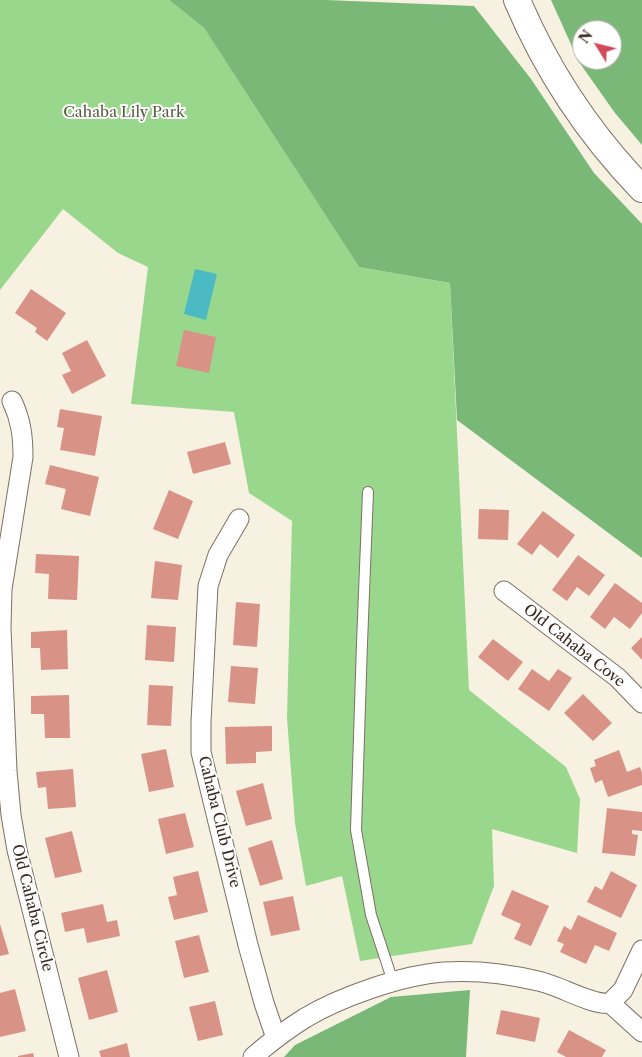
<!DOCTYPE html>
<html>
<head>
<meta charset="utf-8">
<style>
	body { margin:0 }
	#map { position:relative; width:642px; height:1057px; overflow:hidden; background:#f7f1e2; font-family:"Libre Caslon Text",serif }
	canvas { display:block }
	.north { position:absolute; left:572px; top:20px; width:50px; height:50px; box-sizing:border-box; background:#fff; border:1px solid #b1aaa5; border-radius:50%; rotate:306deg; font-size:14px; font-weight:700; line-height:20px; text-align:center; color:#3b2a1e }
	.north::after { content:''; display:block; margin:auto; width:18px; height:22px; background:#d1495b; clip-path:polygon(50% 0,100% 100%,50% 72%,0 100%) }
</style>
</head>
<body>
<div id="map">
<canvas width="642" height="1057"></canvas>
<div class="north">N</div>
</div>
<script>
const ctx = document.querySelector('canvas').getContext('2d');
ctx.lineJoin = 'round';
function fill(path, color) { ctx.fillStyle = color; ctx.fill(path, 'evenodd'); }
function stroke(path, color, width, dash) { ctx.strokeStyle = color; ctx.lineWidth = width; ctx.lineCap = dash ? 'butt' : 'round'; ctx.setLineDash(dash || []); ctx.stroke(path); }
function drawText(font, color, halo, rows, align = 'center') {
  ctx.font = font + ' "Libre Caslon Text",serif'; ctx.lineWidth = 4; ctx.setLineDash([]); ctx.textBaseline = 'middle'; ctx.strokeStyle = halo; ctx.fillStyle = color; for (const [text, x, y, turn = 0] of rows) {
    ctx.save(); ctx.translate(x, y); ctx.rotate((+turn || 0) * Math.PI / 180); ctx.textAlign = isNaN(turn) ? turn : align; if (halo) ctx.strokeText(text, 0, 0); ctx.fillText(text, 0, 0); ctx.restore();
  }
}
fill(new Path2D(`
	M 0,0 L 169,0 L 204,28 L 359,267 L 450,283 L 469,690 L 566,767 L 580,799 L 577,853 L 492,829 L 494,886 L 472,944 L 360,961 L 342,876 L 306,886 L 295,823 L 287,718 L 292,521 L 249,493 L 234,412 L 131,404 L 148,267 L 118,253 L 63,209 L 0,290 Z`), '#99d78c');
fill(new Path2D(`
	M 169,0 L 326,0 L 474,6 L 531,79 L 594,173 L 642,224 L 642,558 L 457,420 L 450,283 L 359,267 L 204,28 Z
	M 551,0 L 642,0 L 642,145 L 615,113 L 579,62 ZM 582,30 L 612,30 L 612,60 L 582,60 Z
	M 470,990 L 466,1057 L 284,1057 L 295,1045 L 391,997 Z`), '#7ab878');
fill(new Path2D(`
	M 195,269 L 217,274 L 206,320 L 184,314 Z`), '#4bbac2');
fill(new Path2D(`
	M 31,289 L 66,313 L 47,341 L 35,332 L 37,328 L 15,313 Z
	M 184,330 L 216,337 L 209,373 L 176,366 Z
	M 87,340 L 106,376 L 72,394 L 62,375 L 71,371 L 62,353 Z
	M 60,409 L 102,416 L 95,456 L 60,450 L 64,428 L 57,427 Z
	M 225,442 L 231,464 L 193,474 L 187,452 Z
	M 50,465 L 99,477 L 90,516 L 61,509 L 66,489 L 45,484 Z
	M 169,490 L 193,501 L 178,539 L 153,529 Z
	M 479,509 L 509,510 L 508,540 L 478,539 Z
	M 543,511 L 575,535 L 558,558 L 540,544 L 532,555 L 517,544 Z
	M 36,554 L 79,556 L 77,600 L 48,599 L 49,574 L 35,573 Z
	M 578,555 L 605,575 L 589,596 L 577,587 L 567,601 L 552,590 Z
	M 155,561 L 182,565 L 178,600 L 151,598 Z
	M 615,583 L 642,603 L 642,613 L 630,629 L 614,617 L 605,629 L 590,617 Z
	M 236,602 L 260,604 L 257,647 L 233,645 Z
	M 147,625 L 176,627 L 174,662 L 145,660 Z
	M 67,630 L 68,669 L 41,670 L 40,648 L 31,648 L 31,632 Z
	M 642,637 L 642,660 L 631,648 Z
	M 493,639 L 523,662 L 508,681 L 478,657 Z
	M 231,666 L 258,668 L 255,704 L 228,702 Z
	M 532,669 L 549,681 L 558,669 L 572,678 L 549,711 L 518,689 Z
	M 149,685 L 173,686 L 171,726 L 147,725 Z
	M 583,694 L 612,723 L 593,741 L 564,713 Z
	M 69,695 L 70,738 L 45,738 L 44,714 L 31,714 L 31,696 Z
	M 272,726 L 272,751 L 256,752 L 256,763 L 226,764 L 225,727 Z
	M 166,749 L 174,787 L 149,792 L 141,754 Z
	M 619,750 L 627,772 L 640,767 L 642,773 L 642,785 L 608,797 L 602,780 L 595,783 L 590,768 L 596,766 L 594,760 Z
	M 73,769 L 76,807 L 48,809 L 46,787 L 38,788 L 36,772 Z
	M 263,783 L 272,819 L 246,826 L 236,791 Z
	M 607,808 L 642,812 L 642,831 L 632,830 L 632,834 L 638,835 L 635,856 L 602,853 Z
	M 185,813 L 194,847 L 166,854 L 158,819 Z
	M 72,831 L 82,872 L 55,878 L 45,838 Z
	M 272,840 L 283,879 L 260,886 L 248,848 Z
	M 198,871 L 208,912 L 174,920 L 168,897 L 177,895 L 173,877 Z
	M 611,871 L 637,885 L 621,918 L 587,902 L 595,886 L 602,890 Z
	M 512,890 L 549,906 L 531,946 L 514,939 L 521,924 L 501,915 Z
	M 293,896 L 300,930 L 271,936 L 263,902 Z
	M 103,904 L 107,922 L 117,920 L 120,936 L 87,943 L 84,928 L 65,932 L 61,913 Z
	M 578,915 L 617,933 L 609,951 L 595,945 L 586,964 L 560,952 L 564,944 L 557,941 L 564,926 L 571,930 Z
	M 0,924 L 9,954 L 0,956 Z
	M 199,935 L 209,972 L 184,978 L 175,941 Z
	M 107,970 L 118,1012 L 89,1020 L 78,978 Z
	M 15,989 L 26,1031 L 0,1037 L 0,993 Z
	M 215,1001 L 223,1035 L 198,1041 L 189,1007 Z
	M 501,1010 L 540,1018 L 535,1042 L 496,1034 Z
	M 569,1030 L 606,1050 L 602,1057 L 566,1057 L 557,1052 Z
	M 127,1043 L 130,1057 L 101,1057 L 99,1051 Z
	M 33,1053 L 34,1057 L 18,1057 L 18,1056 Z`), '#d99386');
const lane = new Path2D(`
	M 368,492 L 362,643 L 356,830 L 371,915 L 393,982`);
const street = new Path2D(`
	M 12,401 C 21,420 23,436 23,457 L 2,589 L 1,628 L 7,771 L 11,815 L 17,850 L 69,1057
	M 239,519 L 218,555 L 208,586 L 201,722 L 201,752 L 248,945 L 264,1003 L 276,1038
	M 504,591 L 618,678 L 642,703
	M 610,1003 L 623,990 L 642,950
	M 253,1057 C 269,1043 286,1030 305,1018 C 340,997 402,975 444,972 C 474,970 509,974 538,981 C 559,985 592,1006 610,1003 L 642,1032`);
const secondary = new Path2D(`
	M 517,0 C 547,71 588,133 642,189`);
stroke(lane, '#7d7063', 12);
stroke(street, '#7d7063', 21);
stroke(secondary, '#7d7063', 28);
stroke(lane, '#fff', 10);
stroke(street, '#fff', 19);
stroke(secondary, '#fff', 26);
drawText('15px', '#575e3f', '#fff', [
	["Cahaba Lily Park",124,113]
]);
drawText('15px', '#3b2a1e', '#fff', [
	["Old Cahaba Cove",574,646,38],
	["Cahaba Club Drive",219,822,76],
	["Old Cahaba Circle",32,908,76]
]);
</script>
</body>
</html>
